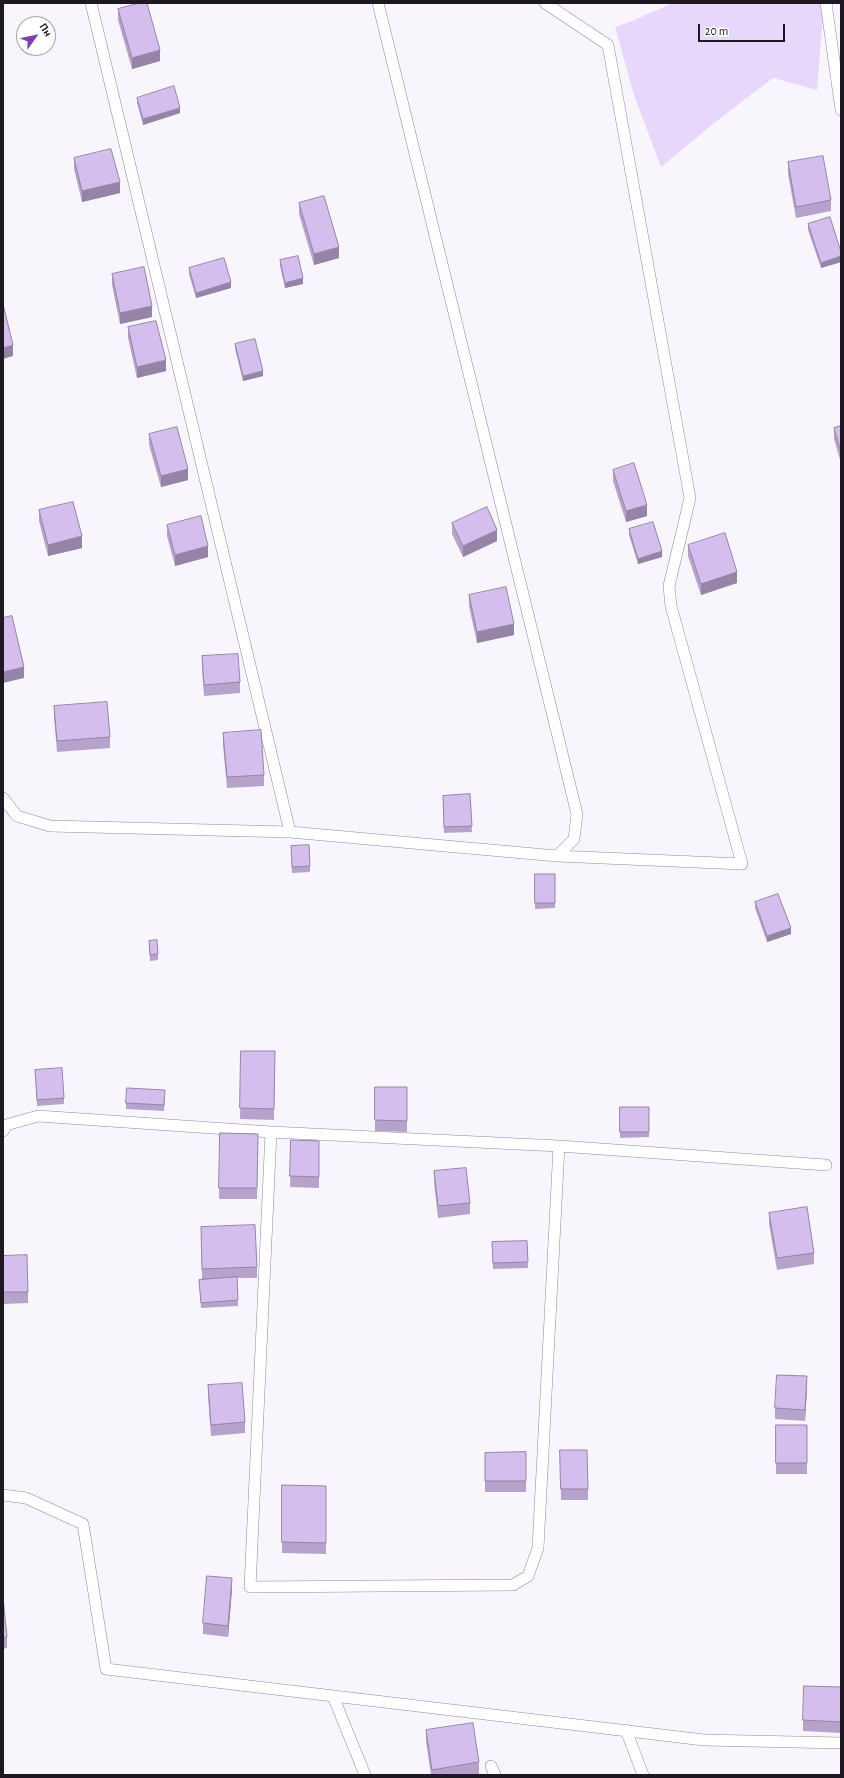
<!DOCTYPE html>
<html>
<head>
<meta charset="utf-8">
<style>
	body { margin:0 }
	#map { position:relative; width:844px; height:1778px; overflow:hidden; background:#f8f6fc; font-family:"Alegreya Sans",sans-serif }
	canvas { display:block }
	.frame { position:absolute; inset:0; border:4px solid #1d1822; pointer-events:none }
	.north { position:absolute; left:16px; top:16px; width:40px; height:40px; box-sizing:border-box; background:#fff; border:1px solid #a5a3a7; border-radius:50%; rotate:57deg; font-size:11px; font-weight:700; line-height:16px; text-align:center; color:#1d1822 }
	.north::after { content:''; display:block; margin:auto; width:14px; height:18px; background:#7e3eb2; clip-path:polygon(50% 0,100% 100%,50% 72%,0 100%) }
	.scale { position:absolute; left:698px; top:24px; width:87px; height:18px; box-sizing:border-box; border:2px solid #1d1822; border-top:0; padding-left:5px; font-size:12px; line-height:14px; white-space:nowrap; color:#1d1822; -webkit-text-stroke:3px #fff; paint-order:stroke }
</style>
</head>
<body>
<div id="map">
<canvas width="844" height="1778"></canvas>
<div class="frame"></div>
<div class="north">Пн</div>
<div class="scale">20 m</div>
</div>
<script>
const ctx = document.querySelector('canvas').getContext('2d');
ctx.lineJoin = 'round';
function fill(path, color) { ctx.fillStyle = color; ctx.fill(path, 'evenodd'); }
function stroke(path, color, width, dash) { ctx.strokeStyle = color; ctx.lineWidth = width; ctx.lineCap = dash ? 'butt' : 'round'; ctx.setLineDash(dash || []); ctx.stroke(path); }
fill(new Path2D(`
	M 673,3 L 824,3 L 817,90 L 773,78 L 723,116 L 661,167 L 634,95 L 615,27 L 630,22 Z`), '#e7d7fa');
const lane = new Path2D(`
	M 91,3 L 290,832
	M 378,3 L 577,814 L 574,839 L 557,856
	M 826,3 L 841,110
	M 3,798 L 17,816 L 50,826 L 290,832 L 557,856 L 742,864 L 671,606 L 669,586 L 690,498 L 608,45 L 545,3
	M 3,1131 L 6,1125 L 38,1116 L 271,1132 L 559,1146 L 826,1165
	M 271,1132 L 250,1587 L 513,1585 L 528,1576 L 538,1548 L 559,1146
	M 3,1495 L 26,1498 L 83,1524 L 106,1669 L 704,1740 L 841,1743
	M 333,1696 L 365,1775
	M 626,1730 L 643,1775
	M 491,1766 L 495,1775`);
stroke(lane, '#9386a2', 12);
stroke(lane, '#fff', 11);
fill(new Path2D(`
	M 118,9 L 160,61 L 132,69 L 118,20 Z
	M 137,98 L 180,113 L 143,125 L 137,103 Z
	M 74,158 L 120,193 L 82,202 L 74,169 Z
	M 788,162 L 831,200 L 831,211 L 796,218 L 788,174 Z
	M 299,203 L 339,258 L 314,265 L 299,214 Z
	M 808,224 L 841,252 L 841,262 L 821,268 L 808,230 Z
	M 280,260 L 303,284 L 285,288 L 280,266 Z
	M 189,268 L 231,288 L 196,298 L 189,274 Z
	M 112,274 L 152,317 L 120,324 L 112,285 Z
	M 128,327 L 166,371 L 137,378 L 128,338 Z
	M 235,344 L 263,376 L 243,381 L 235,349 Z
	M 841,426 L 841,463 L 834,439 L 834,428 Z
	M 149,434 L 188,480 L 161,487 L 149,445 Z
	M 613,470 L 647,516 L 626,522 L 613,481 Z
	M 39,510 L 82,548 L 48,556 L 39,521 Z
	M 452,523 L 497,541 L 463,557 L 452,534 Z
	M 167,525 L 208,557 L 175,566 L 167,536 Z
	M 629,529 L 662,557 L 638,564 L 629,535 Z
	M 688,545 L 737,583 L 701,595 L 688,556 Z
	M 469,595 L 514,635 L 477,643 L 469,606 Z
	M 202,656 L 240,682 L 240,693 L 204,696 L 202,668 Z
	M 54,706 L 110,737 L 110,748 L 57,752 L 54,717 Z
	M 223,733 L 264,775 L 264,786 L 227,788 L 223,745 Z
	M 470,794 L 472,832 L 444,833 L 443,796 Z
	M 291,846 L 310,866 L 310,872 L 292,873 Z
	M 535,874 L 555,874 L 555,908 L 535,909 Z
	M 755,902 L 791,934 L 767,942 L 755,908 Z
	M 149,941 L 158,954 L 158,960 L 150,961 Z
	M 241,1051 L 275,1051 L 274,1120 L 240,1119 Z
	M 35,1070 L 64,1098 L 64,1104 L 37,1106 Z
	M 375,1087 L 407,1087 L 407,1132 L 375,1131 Z
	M 165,1095 L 164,1111 L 126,1109 L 126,1103 Z
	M 620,1107 L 649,1107 L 649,1137 L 620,1138 Z
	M 220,1133 L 258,1134 L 257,1199 L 219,1199 Z
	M 291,1140 L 319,1141 L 319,1188 L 290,1187 Z
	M 434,1171 L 470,1203 L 470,1214 L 438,1218 L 434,1182 Z
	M 769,1213 L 814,1253 L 814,1264 L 777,1270 L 769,1224 Z
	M 201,1227 L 257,1267 L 257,1278 L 237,1278 L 238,1306 L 201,1308 L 199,1280 L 202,1280 Z
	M 527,1241 L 528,1268 L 493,1269 L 492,1242 Z
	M 3,1256 L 28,1292 L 28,1303 L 3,1304 Z
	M 208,1385 L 245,1422 L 245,1433 L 211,1436 L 208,1396 Z
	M 807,1388 L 805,1421 L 775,1419 L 775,1408 Z
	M 776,1425 L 807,1425 L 807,1474 L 776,1474 Z
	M 560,1450 L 588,1489 L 588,1500 L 561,1500 Z
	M 526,1452 L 526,1492 L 485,1492 L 485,1453 Z
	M 282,1485 L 326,1486 L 326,1554 L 282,1553 Z
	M 232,1589 L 228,1637 L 203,1634 L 203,1623 Z
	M 3,1597 L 7,1637 L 7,1648 L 3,1649 Z
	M 841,1687 L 841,1733 L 803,1731 L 803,1720 Z
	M 426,1730 L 479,1762 L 479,1774 L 469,1775 L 431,1775 L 426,1741 Z`), '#b6a3cc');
fill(new Path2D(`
	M 160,50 L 160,61 L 132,69 L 132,58 Z
	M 180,108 L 180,113 L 143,125 L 143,119 Z
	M 120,182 L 120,193 L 82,202 L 82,191 Z
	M 339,247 L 339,258 L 314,265 L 314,254 Z
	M 841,256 L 841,262 L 821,268 L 821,263 Z
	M 303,278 L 303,284 L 285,288 L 285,283 Z
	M 231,282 L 231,288 L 196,298 L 196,293 Z
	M 152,306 L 152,317 L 120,324 L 120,313 Z
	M 13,345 L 13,356 L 3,359 L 3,348 Z
	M 166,360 L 166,371 L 137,378 L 137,367 Z
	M 263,371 L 263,376 L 243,381 L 243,376 Z
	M 188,469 L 188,480 L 161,487 L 161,476 Z
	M 647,505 L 647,516 L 626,522 L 626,511 Z
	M 497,530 L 497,541 L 463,557 L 463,546 Z
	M 82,536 L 82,548 L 48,556 L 48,545 Z
	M 208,546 L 208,557 L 175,566 L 175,555 Z
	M 662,551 L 662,557 L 638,564 L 638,559 Z
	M 737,572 L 737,583 L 701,595 L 701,584 Z
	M 514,624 L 514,635 L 477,643 L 477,632 Z
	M 24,667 L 24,678 L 3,683 L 3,672 Z
	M 791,928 L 791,934 L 767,942 L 767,936 Z
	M 807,1376 L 807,1388 L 805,1421 L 805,1410 Z
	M 232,1578 L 232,1589 L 228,1637 L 228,1626 Z`), '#9485a6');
const building = new Path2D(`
	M 140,3 L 147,3 L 160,50 L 132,58 L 118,9 Z
	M 174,86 L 180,108 L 143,119 L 137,98 Z
	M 111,149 L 120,182 L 82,191 L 74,158 Z
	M 823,156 L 831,200 L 796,207 L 788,162 Z
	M 324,196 L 339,247 L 314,254 L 299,203 Z
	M 830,217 L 841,252 L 841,256 L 821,263 L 808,224 Z
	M 298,256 L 303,278 L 285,283 L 280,260 Z
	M 224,258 L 231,282 L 196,293 L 189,268 Z
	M 144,267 L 152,306 L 120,313 L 112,274 Z
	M 3,304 L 13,345 L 3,348 Z
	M 156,321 L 166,360 L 137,367 L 128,327 Z
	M 255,339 L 263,371 L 243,376 L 235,344 Z
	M 841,426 L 841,452 L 834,428 Z
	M 177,427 L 188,469 L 161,476 L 149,434 Z
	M 634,463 L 647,505 L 626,511 L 613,470 Z
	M 73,502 L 82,536 L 48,545 L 39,510 Z
	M 487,507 L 497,530 L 463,546 L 452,523 Z
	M 201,516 L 208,546 L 175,555 L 167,525 Z
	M 653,522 L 662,551 L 638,559 L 629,529 Z
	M 725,533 L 737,572 L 701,584 L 688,545 Z
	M 506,587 L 514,624 L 477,632 L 469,595 Z
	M 12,616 L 24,667 L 3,672 L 3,618 Z
	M 238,654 L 240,682 L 204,685 L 202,656 Z
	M 107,702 L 110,737 L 57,741 L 54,706 Z
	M 261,730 L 264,775 L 227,777 L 223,733 Z
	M 470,794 L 472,826 L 444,827 L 443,796 Z
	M 309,845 L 310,866 L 292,867 L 291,846 Z
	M 535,874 L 555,874 L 555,903 L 535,903 Z
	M 778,894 L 791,928 L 767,936 L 755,902 Z
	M 157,940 L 158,954 L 150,955 L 149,941 Z
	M 241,1051 L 275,1051 L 274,1109 L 240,1108 Z
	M 62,1068 L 64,1098 L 37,1100 L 35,1070 Z
	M 375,1087 L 407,1087 L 407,1121 L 375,1120 Z
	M 127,1088 L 165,1090 L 164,1105 L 126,1103 Z
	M 620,1107 L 649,1107 L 649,1132 L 620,1132 Z
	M 220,1133 L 258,1134 L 257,1188 L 219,1188 Z
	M 291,1140 L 319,1141 L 319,1177 L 290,1176 Z
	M 466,1168 L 470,1203 L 438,1206 L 434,1171 Z
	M 807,1207 L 814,1253 L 777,1258 L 769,1213 Z
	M 255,1225 L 257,1267 L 202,1269 L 201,1227 Z
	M 527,1241 L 528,1262 L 493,1263 L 492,1242 Z
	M 27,1255 L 28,1292 L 3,1292 L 3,1256 Z
	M 237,1277 L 238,1300 L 201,1303 L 199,1280 Z
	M 777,1375 L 807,1376 L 805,1410 L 775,1408 Z
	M 242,1383 L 245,1422 L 211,1425 L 208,1385 Z
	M 776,1425 L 807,1425 L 807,1463 L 776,1463 Z
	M 560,1450 L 587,1450 L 588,1489 L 561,1489 Z
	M 526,1452 L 526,1481 L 485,1481 L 485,1453 Z
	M 282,1485 L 326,1486 L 326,1543 L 282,1542 Z
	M 207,1576 L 232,1578 L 228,1626 L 203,1623 Z
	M 3,1597 L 7,1637 L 3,1638 Z
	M 804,1686 L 841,1687 L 841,1722 L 803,1720 Z
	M 473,1723 L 479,1762 L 432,1770 L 426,1730 Z`);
fill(building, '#d4beed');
stroke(building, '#9485a6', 1);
</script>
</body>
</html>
